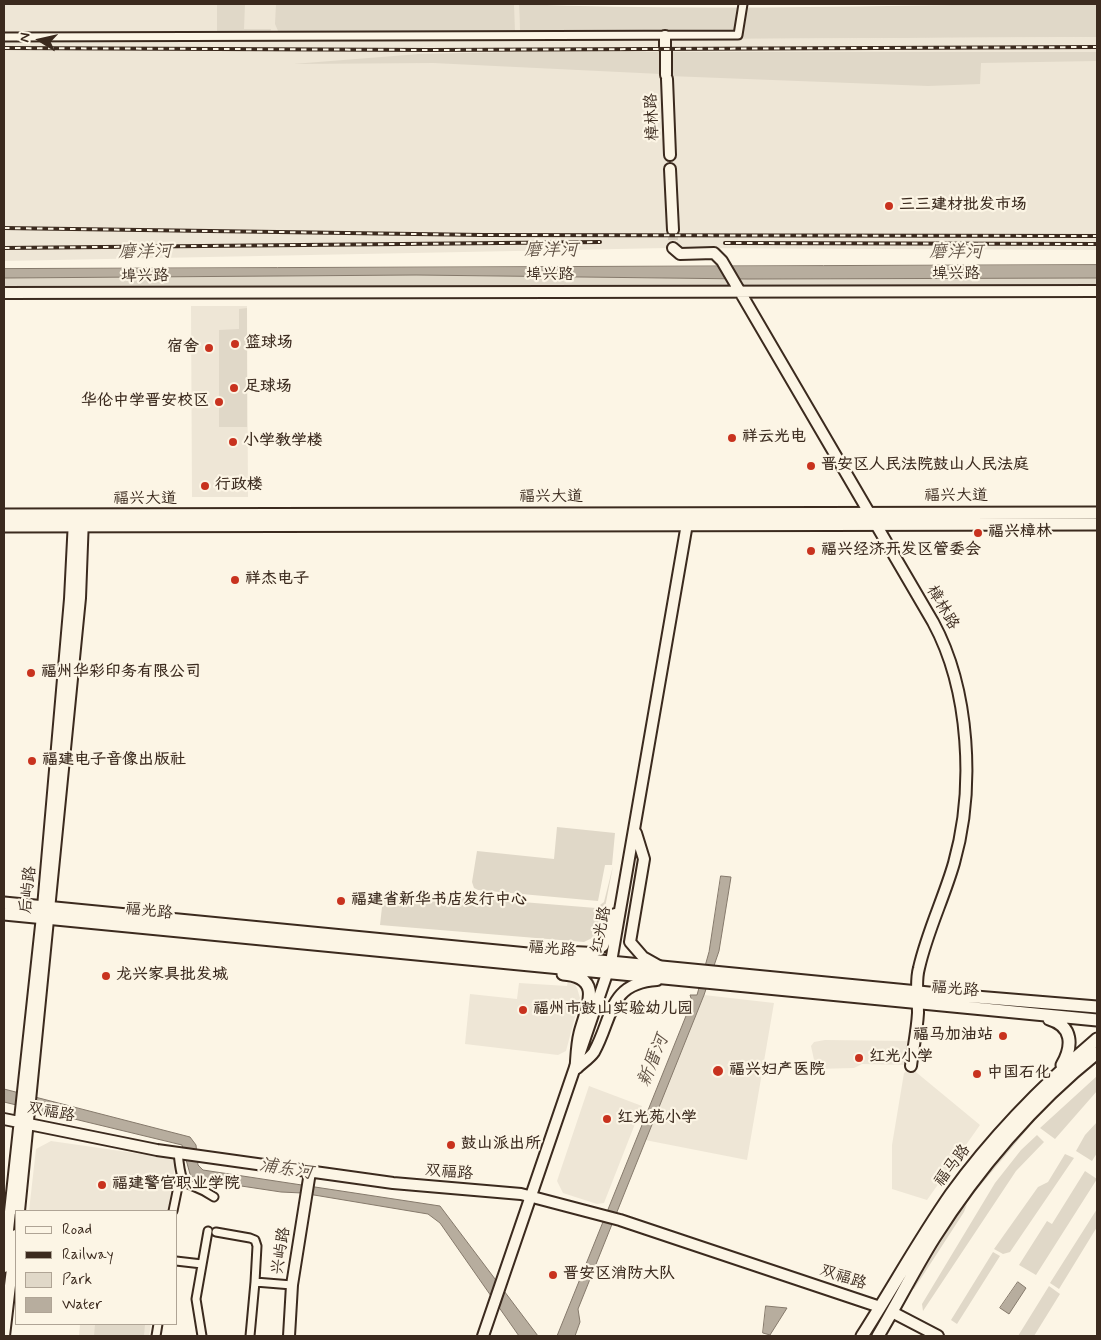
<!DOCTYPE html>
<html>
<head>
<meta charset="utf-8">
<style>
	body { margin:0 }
	#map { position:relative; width:1101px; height:1340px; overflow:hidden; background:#fcf5e5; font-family:Mynerve,sans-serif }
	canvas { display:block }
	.frame { position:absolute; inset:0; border:5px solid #3b2a1e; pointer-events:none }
	.legend { position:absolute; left:15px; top:1210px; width:162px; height:115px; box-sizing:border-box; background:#fcf5e5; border:1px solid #afa495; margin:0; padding:6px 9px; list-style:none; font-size:15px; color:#3b2a1e }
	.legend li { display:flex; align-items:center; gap:10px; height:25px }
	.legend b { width:25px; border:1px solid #afa495 }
	.north { position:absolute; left:15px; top:15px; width:50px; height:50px; -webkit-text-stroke:4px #fcf5e5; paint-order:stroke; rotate:280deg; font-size:14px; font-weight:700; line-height:20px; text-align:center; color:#3b2a1e }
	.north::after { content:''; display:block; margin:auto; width:18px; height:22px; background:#3b2a1e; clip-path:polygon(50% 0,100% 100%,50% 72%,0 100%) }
</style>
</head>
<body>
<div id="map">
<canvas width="1101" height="1340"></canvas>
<div class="frame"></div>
<ul class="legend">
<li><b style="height:6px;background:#fcf5e5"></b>Road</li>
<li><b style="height:6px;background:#3b2a1e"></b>Railway</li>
<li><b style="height:14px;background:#e0d8c8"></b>Park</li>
<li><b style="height:14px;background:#b7ad9e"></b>Water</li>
</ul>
<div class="north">N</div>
</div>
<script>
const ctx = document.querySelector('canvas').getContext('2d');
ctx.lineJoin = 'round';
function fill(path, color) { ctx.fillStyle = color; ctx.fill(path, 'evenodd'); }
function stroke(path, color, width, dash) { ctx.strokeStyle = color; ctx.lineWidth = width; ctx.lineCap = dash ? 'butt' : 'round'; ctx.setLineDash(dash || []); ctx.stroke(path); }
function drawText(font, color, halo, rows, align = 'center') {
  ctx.font = font + ' Mynerve,"LXGW WenKai TC",sans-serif'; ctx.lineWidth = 4.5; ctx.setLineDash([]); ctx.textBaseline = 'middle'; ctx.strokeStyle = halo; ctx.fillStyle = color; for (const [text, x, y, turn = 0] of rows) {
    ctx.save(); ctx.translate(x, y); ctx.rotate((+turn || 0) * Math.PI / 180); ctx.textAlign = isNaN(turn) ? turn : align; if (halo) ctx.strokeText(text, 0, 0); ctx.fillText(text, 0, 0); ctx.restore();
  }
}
fill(new Path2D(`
	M 4,4 L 519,4 L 520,40 L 1097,37 L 1097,250 L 668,248 L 4,261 Z
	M 191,306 L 247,306 L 248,497 L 192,497 Z
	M 568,980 L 572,980 L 577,988 L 580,998 L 566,1051 L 558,1055 L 465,1044 L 470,994 L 517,999 L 519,983 L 567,986 Z
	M 704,995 L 774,1003 L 747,1160 L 645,1140 Z
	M 825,1040 L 907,1041 L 905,1065 L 862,1064 L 854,1068 L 816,1069 L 811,1046 L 814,1042 Z
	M 911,1068 L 980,1125 L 927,1200 L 892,1189 L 892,1145 L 904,1073 Z
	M 589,1086 L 642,1106 L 604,1203 L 597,1204 L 563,1193 L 557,1181 Z
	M 51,1141 L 176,1159 L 168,1211 L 29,1211 L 36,1149 Z
	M 80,1324 L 151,1324 L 149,1336 L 79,1336 Z`), '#eee6d6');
fill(new Path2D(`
	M 217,4 L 245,4 L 244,29 L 271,29 L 269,35 L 217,33 Z
	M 276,4 L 514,4 L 515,32 L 279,33 L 275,24 Z
	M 519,4 C 712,12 905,4 1097,4 L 1097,37 L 520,40 Z
	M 563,51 L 661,52 L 661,74 L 433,63 L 293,64 L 419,54 Z
	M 668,52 L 1097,52 L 1097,61 L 981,63 L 980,84 L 928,86 L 669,76 Z
	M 416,275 L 747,279 L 1097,278 L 1097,289 L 4,290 L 4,278 Z
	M 247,308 L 247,427 L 219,427 L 219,330 L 239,329 L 239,309 Z
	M 557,827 L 615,833 L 612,865 L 605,865 L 598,901 L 478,890 L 474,888 L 472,882 L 477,851 L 554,859 Z
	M 613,866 L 601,928 L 596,936 L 584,942 L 380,925 L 383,898 L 387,891 L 596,908 L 604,902 Z
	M 1097,1076 L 1097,1091 L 1055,1139 L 1040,1128 Z
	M 1097,1122 L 1097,1153 L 1092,1161 L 1076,1151 L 1085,1135 Z
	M 1030,1124 L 1030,1126 L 974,1193 L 974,1191 Z
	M 1037,1135 L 1044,1142 L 1016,1171 L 923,1311 L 922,1304 L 995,1183 L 1021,1150 Z
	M 1065,1154 L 1074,1158 L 1010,1252 L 1003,1254 L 994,1249 L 1038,1187 L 1048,1182 Z
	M 1085,1171 L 1097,1179 L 1036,1275 L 1019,1265 L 1047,1221 L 1052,1224 Z
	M 967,1204 L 964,1212 L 914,1289 L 912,1289 L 957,1215 Z
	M 1097,1209 L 1097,1227 L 1059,1289 L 1050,1283 Z
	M 993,1252 L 1000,1256 L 957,1324 L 951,1320 Z
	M 1049,1286 L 1060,1294 L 1034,1336 L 1018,1336 Z
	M 95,1324 L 145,1324 L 144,1336 L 94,1336 Z`), '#e0d8c8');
const water = new Path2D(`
	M 1097,265 L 1097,278 L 747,279 L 416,275 L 4,278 L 4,269 Z
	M 721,876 L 731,877 L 719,951 L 704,995 L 578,1309 L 580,1322 L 575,1336 L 557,1336 L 692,1001 L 690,995 L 697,995 L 709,952 Z
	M 4,1089 L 190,1137 L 196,1145 L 198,1165 L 203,1170 L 440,1206 L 538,1336 L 519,1336 L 440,1223 L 428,1214 L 302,1193 L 281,1192 L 195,1179 L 190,1174 L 182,1145 L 4,1102 Z
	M 1018,1282 L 1026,1288 L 1009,1314 L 1000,1308 Z
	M 766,1306 L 787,1308 L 770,1335 L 763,1333 Z`);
fill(water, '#b7ad9e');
stroke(water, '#85796b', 1);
stroke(new Path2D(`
	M 673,230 L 673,248`), '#d5ccbd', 10, [10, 5]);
const street = new Path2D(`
	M 4,37 L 738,35 L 743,4
	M 178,1152 C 182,1195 185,1177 214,1197
	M 173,1211 L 180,1177
	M 216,1232 L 250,1238 L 255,1240 L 257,1246 L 255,1282 L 292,1285
	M 176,1261 L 202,1264
	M 156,1336 L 158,1324
	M 202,1336 L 196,1299 L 208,1231
	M 250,1336 L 255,1282`);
const secondary = new Path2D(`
	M 665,36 L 665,48
	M 666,51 L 666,75
	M 667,79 L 670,155
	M 670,169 L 673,230
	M 673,248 L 680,254 L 714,253 L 722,261 L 933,622 C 970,690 975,789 954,863 C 944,898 927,932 919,968 C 915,982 918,998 918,1013 C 917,1031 913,1049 911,1066
	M 4,293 L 1097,291
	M 636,833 L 644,859 L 630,942 L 643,957 L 659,966
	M 557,955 L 573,952 L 593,953 L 603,946 L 615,914
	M 577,1068 C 582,1063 590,1058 594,1052 C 613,1018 608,983 657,980
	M 4,1119 L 157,1150 L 393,1183 L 521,1194 L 620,1220 L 880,1307
	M 19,1211 L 80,598 L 83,518
	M 4,1267 L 43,907 L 70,599 L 74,520
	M 892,1312 L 938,1336
	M 4,1336 L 16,1235
	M 289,1336 L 292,1285 L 310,1172
	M 483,1336 L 611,962 L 688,518`);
const primary = new Path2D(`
	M 4,515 L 1097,513
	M 4,526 L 1097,524
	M 4,903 L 939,994 L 1097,1007
	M 4,914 L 1097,1020
	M 563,974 C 605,977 586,1009 580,1033 C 577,1045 577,1057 576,1068
	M 1049,1019 C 1073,1026 1073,1046 1062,1065
	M 862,1336 C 892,1289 919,1240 951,1194 C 993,1136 1043,1085 1097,1039
	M 878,1336 C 897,1304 914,1270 934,1238 C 977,1170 1034,1103 1097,1053`);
stroke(street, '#3b2a1e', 11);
stroke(secondary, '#3b2a1e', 14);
stroke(primary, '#3b2a1e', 15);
stroke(street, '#fcf5e5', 7);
stroke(secondary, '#fcf5e5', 10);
stroke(primary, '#fcf5e5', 11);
const rail = new Path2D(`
	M 4,48 L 429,50 L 1097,47
	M 4,228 L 483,235 L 1097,236
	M 725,243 L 1097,244
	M 4,248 L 600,242`);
stroke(rail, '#3b2a1e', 4);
stroke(rail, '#fcf5e5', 2, [5.5]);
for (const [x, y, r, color] of [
	[889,206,5,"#c8321e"],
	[235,344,5,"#c8321e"],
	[209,348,5,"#c8321e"],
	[234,388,5,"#c8321e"],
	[219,402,5,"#c8321e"],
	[732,438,5,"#c8321e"],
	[233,442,5,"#c8321e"],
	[811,466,5,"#c8321e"],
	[205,486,5,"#c8321e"],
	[978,533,5,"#c8321e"],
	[811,551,5,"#c8321e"],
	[235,580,5,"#c8321e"],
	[31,673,5,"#c8321e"],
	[32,761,5,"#c8321e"],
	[341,901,5,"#c8321e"],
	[106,976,5,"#c8321e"],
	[523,1010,5,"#c8321e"],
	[1003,1036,5,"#c8321e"],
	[859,1058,5,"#c8321e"],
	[718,1071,6,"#c8321e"],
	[977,1074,5,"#c8321e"],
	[607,1119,5,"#c8321e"],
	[451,1145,5,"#c8321e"],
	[102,1185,5,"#c8321e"],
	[553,1275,5,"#c8321e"]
]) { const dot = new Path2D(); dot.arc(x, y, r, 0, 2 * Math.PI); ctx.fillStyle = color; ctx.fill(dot); stroke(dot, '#fcf5e5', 2); }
drawText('16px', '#3b2a1e', '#fcf5e5', [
	["樟林路",653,117,-92],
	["埠兴路",956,275],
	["埠兴路",550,276],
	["埠兴路",145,277,-1],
	["福兴大道",956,497],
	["福兴大道",551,498],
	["福兴大道",145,500],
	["樟林路",942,608,60],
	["后屿路",29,890,-84],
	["福光路",149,912,6],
	["红光路",602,930,-79],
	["福光路",552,950,5],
	["福光路",955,990,5],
	["双福路",51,1113,11],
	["福马路",953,1166,-53],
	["双福路",449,1173,5],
	["兴屿路",282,1251,-81],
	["双福路",843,1278,18]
]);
drawText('bold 16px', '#3b2a1e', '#fcf5e5', [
	["三三建材批发市场",899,206],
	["篮球场",245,344],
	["宿舍",199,348,"right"],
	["足球场",244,388],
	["华伦中学晋安校区",209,402,"right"],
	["祥云光电",742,438],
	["小学教学楼",243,442],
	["晋安区人民法院鼓山人民法庭",821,466],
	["行政楼",215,486],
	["福兴樟林",988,533],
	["福兴经济开发区管委会",821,551],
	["祥杰电子",245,580],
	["福州华彩印务有限公司",41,673],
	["福建电子音像出版社",42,761],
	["福建省新华书店发行中心",351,901],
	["龙兴家具批发城",116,976],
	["福州市鼓山实验幼儿园",533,1010],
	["福马加油站",993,1036,"right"],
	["红光小学",869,1058],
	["福兴妇产医院",729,1071],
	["中国石化",987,1074],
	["红光苑小学",617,1119],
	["鼓山派出所",461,1145],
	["福建警官职业学院",112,1185],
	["晋安区消防大队",563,1275]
], 'left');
drawText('italic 18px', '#605144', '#fcf5e5', [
	["磨洋河",551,251],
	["磨洋河",145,253,-1],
	["磨洋河",956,253],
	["新厝河",654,1061,-68],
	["浦东河",286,1170,9]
]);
</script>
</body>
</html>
